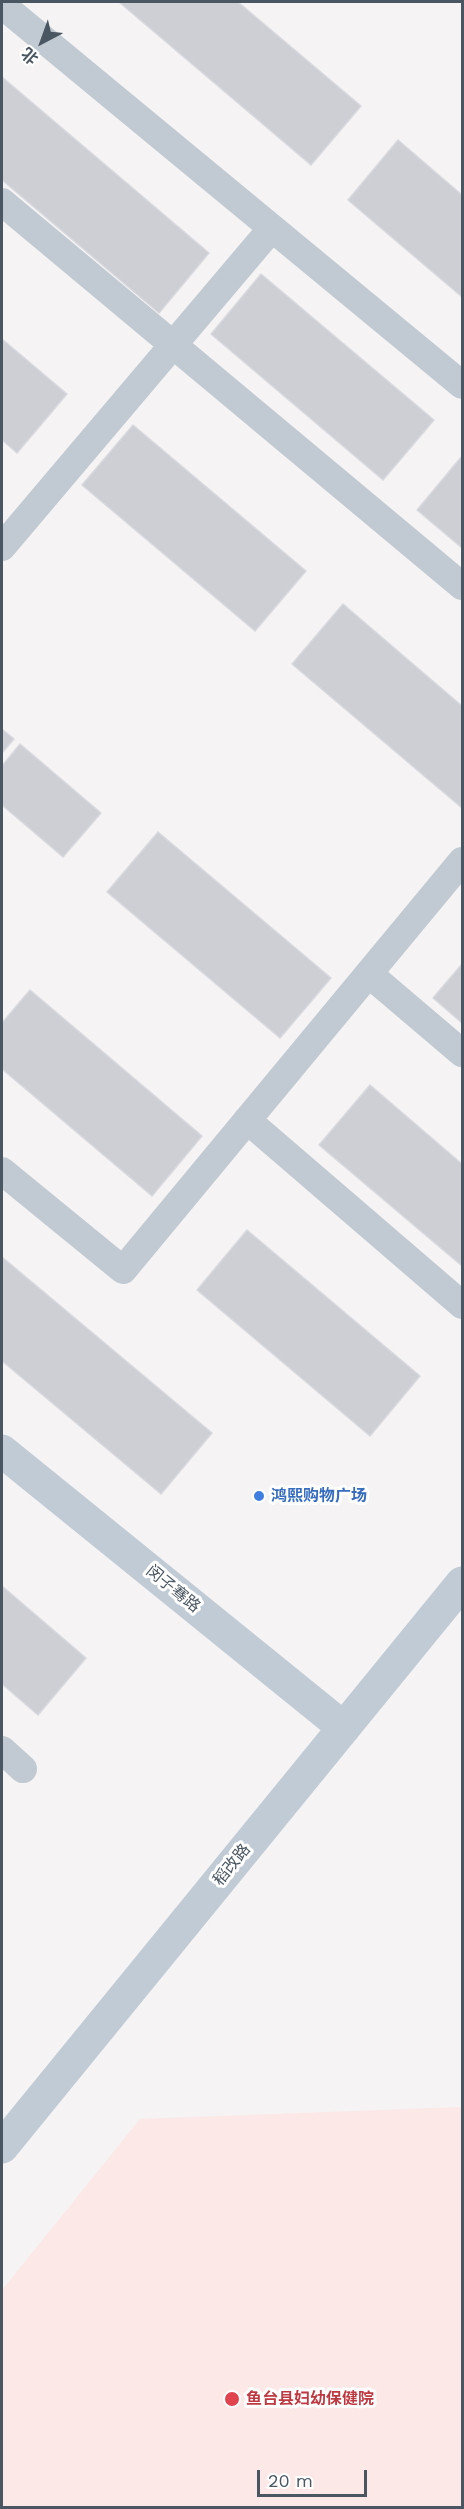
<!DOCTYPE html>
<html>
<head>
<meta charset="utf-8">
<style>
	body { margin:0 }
	#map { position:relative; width:464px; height:2509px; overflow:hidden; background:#f5f3f3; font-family:"Work Sans","Noto Sans SC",sans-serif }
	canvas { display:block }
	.frame { position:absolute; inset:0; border:3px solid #4a5661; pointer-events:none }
	.north { position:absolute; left:12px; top:12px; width:60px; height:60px; -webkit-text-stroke:4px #fff; paint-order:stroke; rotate:221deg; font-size:16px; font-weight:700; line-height:24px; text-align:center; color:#4a5661 }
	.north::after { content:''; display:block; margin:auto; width:21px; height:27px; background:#4a5661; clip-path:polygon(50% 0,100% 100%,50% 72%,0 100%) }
	.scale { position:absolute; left:257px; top:2470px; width:110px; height:27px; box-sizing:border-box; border:3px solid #4a5661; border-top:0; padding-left:8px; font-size:18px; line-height:21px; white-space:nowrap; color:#4a5661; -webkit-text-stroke:4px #fff; paint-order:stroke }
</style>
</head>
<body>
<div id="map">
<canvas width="464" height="2509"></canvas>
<div class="frame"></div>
<div class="north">北</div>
<div class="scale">20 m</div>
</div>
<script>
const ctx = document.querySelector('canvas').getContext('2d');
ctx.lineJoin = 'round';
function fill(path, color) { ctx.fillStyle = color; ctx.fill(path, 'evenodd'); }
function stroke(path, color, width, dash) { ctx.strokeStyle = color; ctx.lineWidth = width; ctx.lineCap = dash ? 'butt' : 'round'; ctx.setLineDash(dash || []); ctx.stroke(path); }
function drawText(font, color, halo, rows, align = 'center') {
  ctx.font = font + ' "Work Sans","Noto Sans SC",sans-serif'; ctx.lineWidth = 6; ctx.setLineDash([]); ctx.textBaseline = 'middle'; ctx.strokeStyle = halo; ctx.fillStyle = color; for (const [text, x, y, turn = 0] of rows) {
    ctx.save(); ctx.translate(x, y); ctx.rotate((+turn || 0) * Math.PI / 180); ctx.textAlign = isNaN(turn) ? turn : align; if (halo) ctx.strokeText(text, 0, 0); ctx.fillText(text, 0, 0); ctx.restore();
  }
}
fill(new Path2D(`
	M 462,2107 L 462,2507 L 2,2507 L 2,2290 L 140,2119 Z`), '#fce8e6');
const building = new Path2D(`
	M 119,2 L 238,2 L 361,106 L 311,165 Z
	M 2,77 L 209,253 L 159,313 L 2,180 Z
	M 398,140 L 462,195 L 462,297 L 348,200 Z
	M 261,274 L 434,420 L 383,480 L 211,334 Z
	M 2,339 L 67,394 L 17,453 L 2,440 Z
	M 133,425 L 306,571 L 255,631 L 82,485 Z
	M 462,456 L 462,548 L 417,510 Z
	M 343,604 L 462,706 L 462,808 L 292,664 Z
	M 2,729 L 14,739 L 2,753 Z
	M 20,744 L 101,813 L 63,857 L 2,805 L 2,766 Z
	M 158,832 L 331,978 L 280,1038 L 107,892 Z
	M 462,964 L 462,1023 L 433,998 Z
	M 30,990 L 202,1136 L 152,1196 L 2,1069 L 2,1023 Z
	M 370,1085 L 462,1164 L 462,1266 L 319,1145 Z
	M 247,1230 L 420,1376 L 370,1436 L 197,1290 Z
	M 2,1257 L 212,1433 L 161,1494 L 2,1361 Z
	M 2,1586 L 86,1658 L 38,1715 L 2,1684 Z`);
fill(building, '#cdcfd5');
stroke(building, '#d7d9de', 1.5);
stroke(new Path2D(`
	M 2,5 L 462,385
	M 2,202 L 462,586
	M 2,547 L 272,228
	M 369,974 L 462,1053
	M 247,1120 L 462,1305
	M 2,1171 L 123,1270 L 462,861
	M 2,1750 L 23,1769`), '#c1cad2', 28);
stroke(new Path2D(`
	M 2,1451 L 344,1728
	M 2,2147 L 462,1583`), '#c1cbd6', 33);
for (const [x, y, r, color] of [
	[259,1496,6,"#3f7fe0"],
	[232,2399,8,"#e0444e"]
]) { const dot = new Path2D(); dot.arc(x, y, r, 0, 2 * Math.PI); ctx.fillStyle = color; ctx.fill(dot); stroke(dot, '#fff', 2); }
drawText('bold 16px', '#366cbe', '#fff', [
	["鸿熙购物广场",271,1496]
], 'left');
drawText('16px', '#4a5661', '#fff', [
	["闵子骞路",173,1589,39],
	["稻改路",232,1865,-51]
]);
drawText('bold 16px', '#be3a42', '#fff', [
	["鱼台县妇幼保健院",246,2399]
], 'left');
</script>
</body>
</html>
